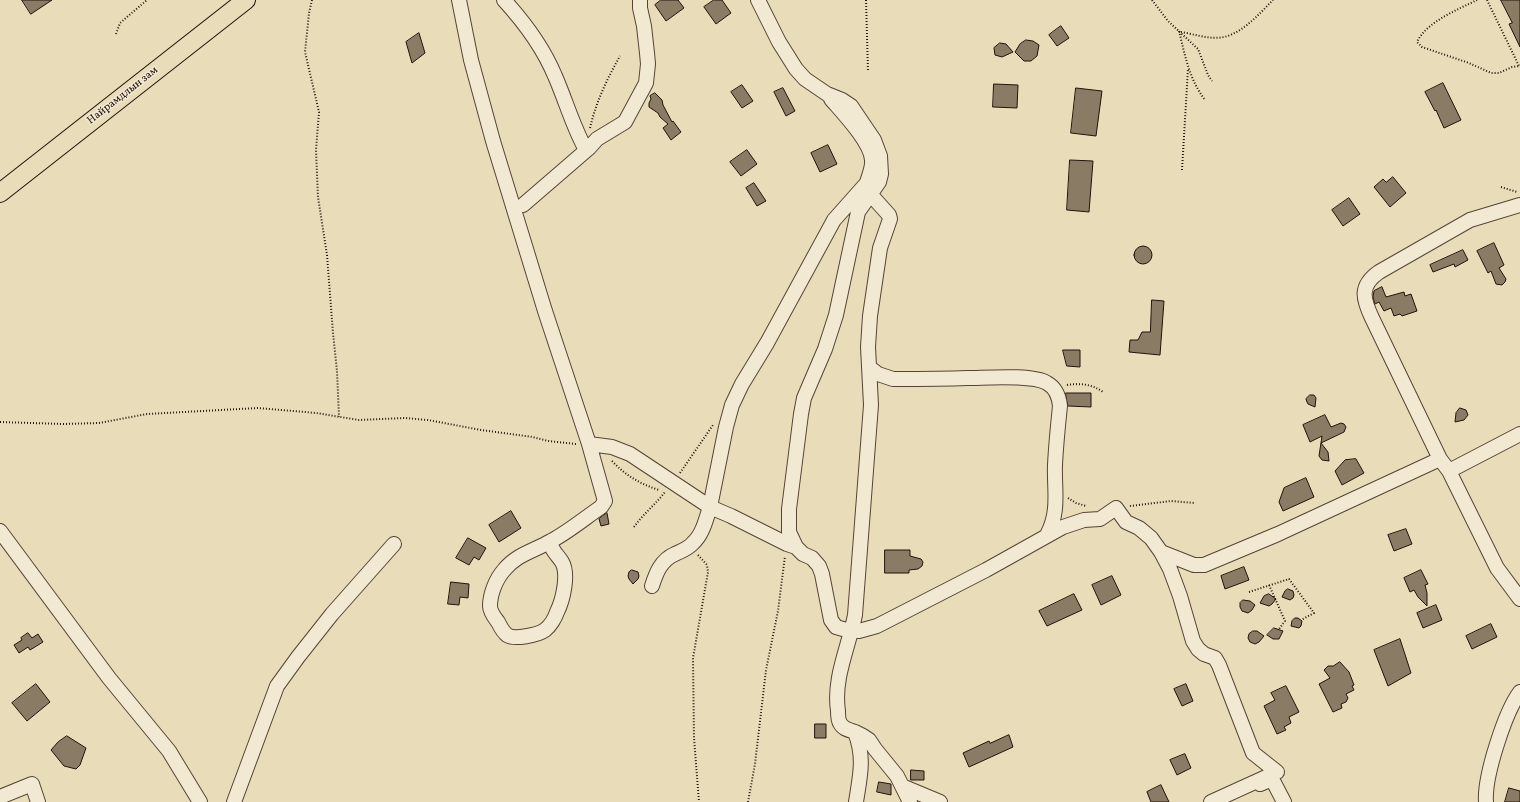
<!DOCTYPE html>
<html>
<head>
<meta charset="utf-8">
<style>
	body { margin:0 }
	canvas { display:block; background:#e9ddb9 }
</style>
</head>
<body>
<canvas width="1520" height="802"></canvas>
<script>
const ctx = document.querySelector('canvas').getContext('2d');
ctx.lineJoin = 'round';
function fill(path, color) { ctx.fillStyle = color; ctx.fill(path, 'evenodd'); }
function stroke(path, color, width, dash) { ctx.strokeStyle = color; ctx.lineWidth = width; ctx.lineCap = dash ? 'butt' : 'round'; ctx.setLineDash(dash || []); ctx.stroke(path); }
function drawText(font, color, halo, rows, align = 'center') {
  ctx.font = font + ' Vollkorn,serif'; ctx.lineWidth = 3; ctx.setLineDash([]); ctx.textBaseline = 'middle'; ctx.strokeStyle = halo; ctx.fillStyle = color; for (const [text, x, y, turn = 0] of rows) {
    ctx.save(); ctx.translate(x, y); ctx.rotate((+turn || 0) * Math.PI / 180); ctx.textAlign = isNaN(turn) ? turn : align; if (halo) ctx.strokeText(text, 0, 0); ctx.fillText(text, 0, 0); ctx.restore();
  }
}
const building = new Path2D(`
	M 22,0 L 52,0 L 31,14 Z
	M 661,0 L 678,0 L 684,8 L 666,21 L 655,5 Z
	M 714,0 L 722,0 L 731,13 L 716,24 L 704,7 Z
	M 1501,0 L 1520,0 L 1520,47 L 1509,24 L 1512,23 Z
	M 1061,26 L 1069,38 L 1057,46 L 1049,35 Z
	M 419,33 L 425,53 L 412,63 L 406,42 Z
	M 1026,40 L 1033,41 L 1039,45 L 1037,56 L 1031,61 L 1024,61 L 1015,52 L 1020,44 Z
	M 1000,43 L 1006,44 L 1013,52 L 1002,57 L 995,55 L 994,48 Z
	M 1443,83 L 1461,120 L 1444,128 L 1436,110 L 1435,111 L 1425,92 Z
	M 994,84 L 1018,85 L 1017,108 L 993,107 Z
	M 742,85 L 753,101 L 742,108 L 731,92 Z
	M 783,88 L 795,111 L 786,116 L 774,92 Z
	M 1076,88 L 1102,91 L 1096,136 L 1071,133 Z
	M 655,93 L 662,100 L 663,105 L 672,122 L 673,121 L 681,132 L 671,140 L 663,128 L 668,124 L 660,117 L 658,113 L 649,107 L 649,103 L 651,99 L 650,96 Z
	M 828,145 L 837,164 L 820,172 L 811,153 Z
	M 747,150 L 757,164 L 741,176 L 730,162 Z
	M 1070,160 L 1093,161 L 1089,212 L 1067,210 Z
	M 1393,177 L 1406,193 L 1390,207 L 1374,187 L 1383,179 L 1386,182 Z
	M 754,183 L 766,201 L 757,206 L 746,188 Z
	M 1349,198 L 1360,214 L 1343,226 L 1332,210 Z
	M 1494,243 L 1504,265 L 1499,268 L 1506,279 L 1505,282 L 1502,285 L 1496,284 L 1491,271 L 1488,273 L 1477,251 Z
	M1134 255a9 9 0 1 1 18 0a9 9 0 1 1-18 0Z
	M 1463,250 L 1468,260 L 1455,267 L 1454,264 L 1433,272 L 1430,265 Z
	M 1382,287 L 1386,297 L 1404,292 L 1405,296 L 1411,294 L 1417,311 L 1402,316 L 1400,314 L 1394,316 L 1391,308 L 1384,311 L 1379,302 L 1375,304 L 1373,297 L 1374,291 Z
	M 1152,300 L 1164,301 L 1160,355 L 1129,352 L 1130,340 L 1138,340 L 1142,332 L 1150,332 Z
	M 1063,350 L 1080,350 L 1080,367 L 1067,366 Z
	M 1066,393 L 1091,393 L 1091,407 L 1068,406 Z
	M 1310,395 L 1314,395 L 1316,398 L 1315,407 L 1308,404 L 1307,402 L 1306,399 Z
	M 1460,408 L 1466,410 L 1468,415 L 1464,420 L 1455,422 L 1456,413 Z
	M 1325,415 L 1331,427 L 1341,423 L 1344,424 L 1346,427 L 1344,432 L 1321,443 L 1328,452 L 1329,461 L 1322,460 L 1319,456 L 1322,436 L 1310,442 L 1303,425 Z
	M 1356,459 L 1364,473 L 1342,485 L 1335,471 L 1345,460 Z
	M 1306,478 L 1314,497 L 1283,511 L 1279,502 L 1284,488 Z
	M 511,511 L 521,528 L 499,542 L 489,525 Z
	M 607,513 L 609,524 L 601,526 L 599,519 Z
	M 1406,529 L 1412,544 L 1394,551 L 1388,535 Z
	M 468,538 L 486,548 L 479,560 L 474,557 L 469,565 L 456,558 Z
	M 885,550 L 910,550 L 910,556 L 921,559 L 923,562 L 922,566 L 918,569 L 909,570 L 909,573 L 885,573 Z
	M 1244,567 L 1249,580 L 1225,589 L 1221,576 Z
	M 632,570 L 638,572 L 639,576 L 638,579 L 633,584 L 629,579 L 628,576 L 629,572 Z
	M 1421,570 L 1428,584 L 1425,585 L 1427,593 L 1427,606 L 1418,597 L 1414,590 L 1410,592 L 1404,578 Z
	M 1112,576 L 1121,595 L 1101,605 L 1092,585 Z
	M 451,582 L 469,584 L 468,598 L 460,597 L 459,605 L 448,604 Z
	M 1288,589 L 1293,591 L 1294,595 L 1293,598 L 1290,600 L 1282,597 L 1285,591 Z
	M 1074,594 L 1082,610 L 1047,626 L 1039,611 Z
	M 1269,594 L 1276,599 L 1272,604 L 1269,606 L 1260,603 L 1264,596 Z
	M 1243,600 L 1250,601 L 1255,605 L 1252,610 L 1248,613 L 1242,611 L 1240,607 L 1240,603 Z
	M 1436,605 L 1442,620 L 1423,628 L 1417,613 Z
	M 1295,618 L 1298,618 L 1302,621 L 1301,626 L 1299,628 L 1291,626 L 1292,621 Z
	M 1491,624 L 1497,637 L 1472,649 L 1466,636 Z
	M 1274,628 L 1283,631 L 1279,639 L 1273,639 L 1267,635 Z
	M 1253,631 L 1257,631 L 1264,636 L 1259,642 L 1255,644 L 1250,642 L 1248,638 L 1249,634 Z
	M 28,633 L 32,638 L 38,634 L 43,642 L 30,650 L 28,647 L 19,653 L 14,645 L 22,640 L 21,638 Z
	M 1400,639 L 1411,673 L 1388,686 L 1374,650 Z
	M 1340,662 L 1349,672 L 1354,685 L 1352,686 L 1354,690 L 1346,694 L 1348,698 L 1346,702 L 1341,704 L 1342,708 L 1333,712 L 1319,684 L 1330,678 L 1324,670 L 1328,666 L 1333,666 Z
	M 36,684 L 50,702 L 27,721 L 12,703 Z
	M 1186,684 L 1193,701 L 1182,706 L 1174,689 Z
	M 1286,686 L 1299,712 L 1289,717 L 1291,723 L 1284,727 L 1286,730 L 1277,734 L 1264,706 L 1275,700 L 1271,693 Z
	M 815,724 L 826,724 L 826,738 L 815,738 Z
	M 1009,735 L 1013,747 L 969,767 L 963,753 L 989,741 L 990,743 Z
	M 67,736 L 86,748 L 80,765 L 76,769 L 64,766 L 51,750 L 58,742 Z
	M 1185,754 L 1191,768 L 1177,775 L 1170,760 Z
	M 911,770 L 924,771 L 924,780 L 911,780 Z
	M 879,782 L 891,784 L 891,795 L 877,792 Z
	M 1161,785 L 1169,802 L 1151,802 L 1147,792 Z
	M 1509,788 L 1520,791 L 1520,802 L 1505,802 Z`);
fill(building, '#8a7b65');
stroke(building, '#24110a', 1);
const minor = new Path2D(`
	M 459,0 L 471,60 L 493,141 L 545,311 L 589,444 L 605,501 L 601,507 C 585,518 568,532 551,541 C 534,551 517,554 504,570 C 496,579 490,594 490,606 C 490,612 495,618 498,622 C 500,626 503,632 507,635 C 514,640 538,635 545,630 C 550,626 555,618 557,612 C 563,600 569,574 562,562 C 558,555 550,550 551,541
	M 504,0 C 525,23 543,47 555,76 C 566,101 573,127 586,150
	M 758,0 L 779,42 L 796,69 L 805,79 L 827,94 L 842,100 L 851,106 L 874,140 L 880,156 L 881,174 L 879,182 L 858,212 L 836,315 L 825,349 L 804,398 L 801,414 L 789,509 L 789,532 L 796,547 L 803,554 L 812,558 L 819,566 L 822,574 L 831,620 L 836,627 L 850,631 L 859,631 L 877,626 L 986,570 L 1063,527 L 1084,520 L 1100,519 L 1116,508 L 1126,522 L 1139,528 L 1151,538 L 1161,552 L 1170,569 L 1180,596 L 1193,641 L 1198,649 L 1204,654 L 1215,658 L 1219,665 L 1253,753 L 1277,772 L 1211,802
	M 831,99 C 843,113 871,142 872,160 C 873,168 866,185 863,193
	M 523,205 L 589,148 L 597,139 L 625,122 L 646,83 L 648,64 L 647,53 L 644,26 L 640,8 L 640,0
	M 1520,205 L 1470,220 L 1379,272 C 1359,286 1363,299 1372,318 L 1440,459 L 1449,471 L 1497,568 L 1520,599
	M 869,367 L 878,374 L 893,379 C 918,379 943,379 967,378 C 985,378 1032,374 1047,383 C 1056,388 1059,396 1060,406 C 1058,425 1056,445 1055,465 C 1054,490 1060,511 1047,535
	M 589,444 L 612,447 L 630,454 L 710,507 L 726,427 L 732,405 L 742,384 L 767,343 L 834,220 L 866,184
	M 1449,471 L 1520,434
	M 0,531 L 109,678 L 169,751 L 200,802
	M 1161,552 L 1194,565 L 1204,565 L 1278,534 L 1440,459
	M 652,586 C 656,573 661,560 675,554 C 681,551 688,549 693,543 C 703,534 706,519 710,507 L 731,516 L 787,544 L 796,547
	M 855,732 L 863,736 L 869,740 L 875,749 L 897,776 L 910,802
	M 1260,784 L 1272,779 L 1284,802
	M 904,787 L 940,802
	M 0,797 L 32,784 L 38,802
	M 234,802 L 277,686 L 298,657 L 332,614 L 394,544
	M 856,802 C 860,776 865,758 855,732 C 849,730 843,729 840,723 C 838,720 838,714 838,711 C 833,678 849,646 855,615 L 871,405 L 868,347 L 870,316 L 880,248 L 890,219 L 889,215 L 871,195
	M 1486,802 C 1484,777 1505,712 1520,692`);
const major = new Path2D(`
	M 0,193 L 246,0`);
stroke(minor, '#554436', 16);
stroke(major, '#24110a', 20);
stroke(new Path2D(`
	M 312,0 L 309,13 L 305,52 L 319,112 L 316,150 L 318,197 L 327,255 L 333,333 L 337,371 L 339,417
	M 866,0 L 868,71
	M 1152,0 L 1168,21 L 1198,49 L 1208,75 L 1212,81
	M 1477,0 C 1459,9 1426,22 1417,42 L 1422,47 L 1469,63 L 1491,73 L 1499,73 L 1512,67 L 1520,66
	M 1487,0 L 1519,66
	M 1179,31 C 1185,55 1189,79 1205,100
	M 1181,32 C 1194,34 1210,40 1224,37 C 1244,32 1259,14 1273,0
	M 116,34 L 120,23 L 147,0
	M 590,128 C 596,102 607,79 620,56
	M 1182,170 L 1188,69
	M 1501,187 L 1517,192
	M 1067,385 C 1080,383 1092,384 1103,392
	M 0,422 L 63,424 L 99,423 L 147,414 L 258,408 L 316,413 L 359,420 L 405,418 L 428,420 L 481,430 L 533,437 L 548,441 L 576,444
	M 612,461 C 625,475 640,484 659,490
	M 680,473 L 713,425
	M 1068,498 L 1076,503 L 1086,506
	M 1130,506 L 1171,501 L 1195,503
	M 634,527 C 643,514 656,504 665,492
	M 698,555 L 707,565 L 708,572 L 693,658 L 694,738 L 699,802
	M 1269,585 L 1285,621 L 1279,629
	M 1249,592 L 1289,579 L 1314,613 L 1301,620
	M 748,802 L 755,764 L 766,670 L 778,611 L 785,556`), '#24110a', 2, [1, 2]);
stroke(minor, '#f1e9d2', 14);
stroke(major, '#e9ddb9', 18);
drawText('11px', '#24110a', '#f1e9d2', [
	["Найрамдлын зам",123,96,-38]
]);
</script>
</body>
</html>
